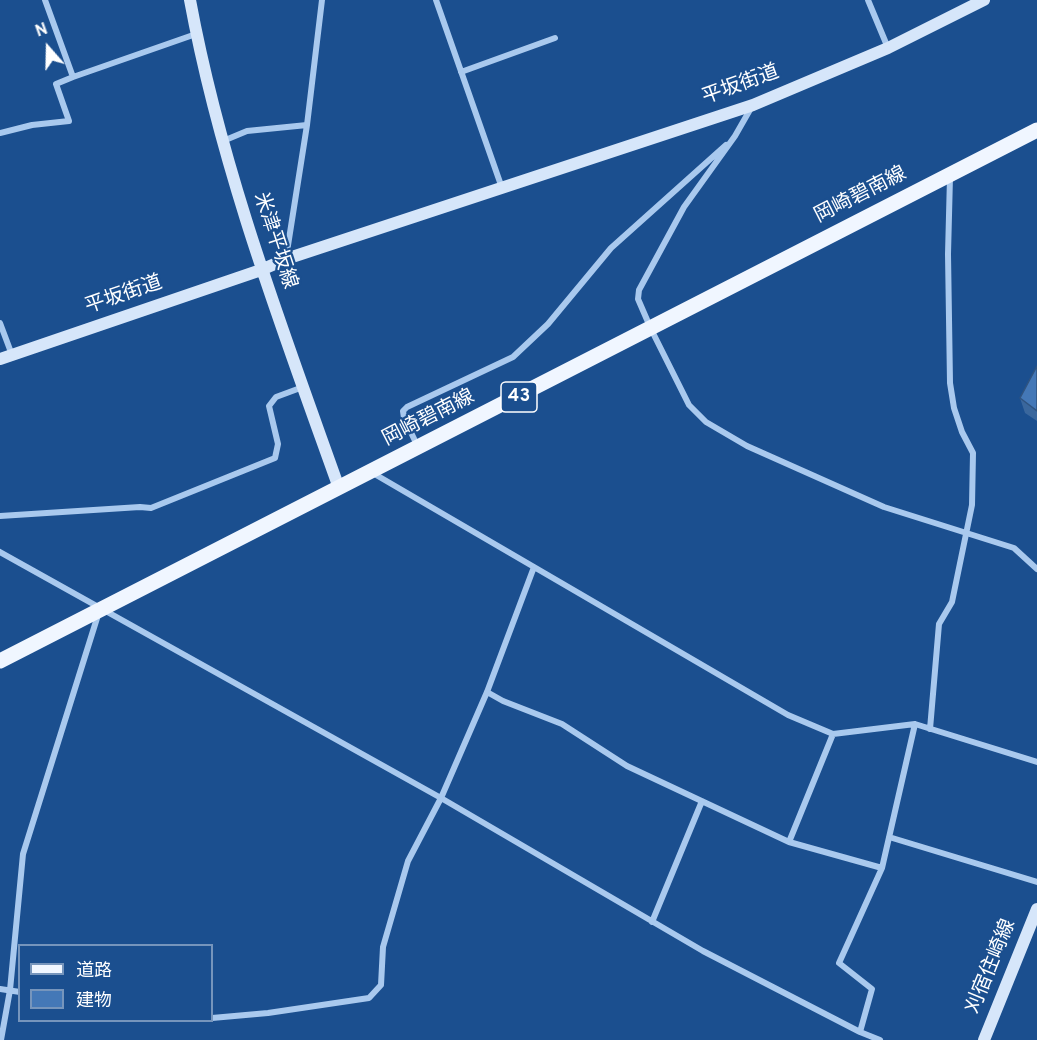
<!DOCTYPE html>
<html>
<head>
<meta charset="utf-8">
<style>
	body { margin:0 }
	#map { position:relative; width:1037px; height:1040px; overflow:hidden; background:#1b4f8f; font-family:Overpass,"Noto Sans JP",sans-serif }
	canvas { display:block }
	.legend { position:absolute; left:18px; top:944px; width:195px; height:78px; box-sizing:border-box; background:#1b4f8f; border:2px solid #7695bc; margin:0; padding:8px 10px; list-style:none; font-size:18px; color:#fff }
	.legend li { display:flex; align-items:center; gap:12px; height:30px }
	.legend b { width:30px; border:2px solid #7695bc }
	.north { position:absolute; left:18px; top:18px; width:60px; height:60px; -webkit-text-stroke:4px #1b4f8f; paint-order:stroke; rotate:340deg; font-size:16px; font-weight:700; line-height:24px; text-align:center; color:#fff }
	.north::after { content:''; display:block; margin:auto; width:21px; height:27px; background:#fff; clip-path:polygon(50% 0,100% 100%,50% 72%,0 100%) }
</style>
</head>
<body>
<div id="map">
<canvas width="1037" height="1040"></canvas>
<ul class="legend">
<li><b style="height:8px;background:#f0f6ff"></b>道路</li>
<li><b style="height:16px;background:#4478b7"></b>建物</li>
</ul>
<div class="north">N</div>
</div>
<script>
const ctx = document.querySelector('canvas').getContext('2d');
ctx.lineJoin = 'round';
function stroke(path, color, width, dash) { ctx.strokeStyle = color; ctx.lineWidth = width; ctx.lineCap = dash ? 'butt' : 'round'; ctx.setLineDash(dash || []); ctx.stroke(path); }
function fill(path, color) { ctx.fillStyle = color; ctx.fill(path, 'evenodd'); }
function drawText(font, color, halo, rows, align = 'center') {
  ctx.font = font + ' Overpass,"Noto Sans JP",sans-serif'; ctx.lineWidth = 4.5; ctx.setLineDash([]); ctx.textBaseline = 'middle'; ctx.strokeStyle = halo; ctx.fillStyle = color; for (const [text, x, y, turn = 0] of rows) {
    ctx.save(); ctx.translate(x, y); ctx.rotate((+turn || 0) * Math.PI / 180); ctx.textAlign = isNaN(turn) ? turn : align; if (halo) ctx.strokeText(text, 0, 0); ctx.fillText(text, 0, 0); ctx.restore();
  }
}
stroke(new Path2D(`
	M 45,0 L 73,77 L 196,34
	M 436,0 L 502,188
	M 868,0 L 888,48
	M 461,72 L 555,38
	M 751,108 L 735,136 L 684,207 L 639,290 L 638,299 L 651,329 L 689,405 L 706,422 L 747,446 L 884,507 L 1014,548 L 1037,569
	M 0,133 L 32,125 L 69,121 L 56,84 L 73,77
	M 223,141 L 247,131 L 307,125
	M 286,258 L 307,125 L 322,0
	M 0,323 L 12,355
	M 418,447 L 404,418 L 403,411 L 407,407 L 513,357 L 548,324 L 611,248 L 726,145
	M 371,472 L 788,715 L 833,734 L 915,724 L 1037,762
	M 0,516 L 140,507 L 151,508 L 275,458 L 278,444 L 269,406 L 276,397 L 303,387
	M 0,552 L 441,798 L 703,951 L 860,1032 L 880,1040
	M 487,692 L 503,701 L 562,724 L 627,766 L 789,842 L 882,868 L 915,724
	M 930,729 L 939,624 L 952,602 L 972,505 L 973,453 L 962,432 L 954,408 L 950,383 L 948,254 L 950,177
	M 889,837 L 1037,882
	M 789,842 L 833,734
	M 652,922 L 702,801
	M 0,989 L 20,992
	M 212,1018 L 268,1013 L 369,998 L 381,985 L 383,947 L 408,861 L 441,798 L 487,692 L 534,567
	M 860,1032 L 872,989 L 839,963 L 882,868
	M 1,1040 L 10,990 L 23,854 L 98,615`), '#a9c9ee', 6);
stroke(new Path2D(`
	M 190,0 C 221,168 282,328 339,488
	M 0,359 L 261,270 L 286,259 L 753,105 L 888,48 L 984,0
	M 984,1040 L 1037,909`), '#d6e6fa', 12);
stroke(new Path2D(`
	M 0,661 L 1037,130`), '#f0f6ff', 15);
fill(new Path2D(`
	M 1037,366 L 1037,421 L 1025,413 L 1020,398 Z`), '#3a679d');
const building = new Path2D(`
	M 1037,366 L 1037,411 L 1020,398 Z`);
fill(building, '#4478b7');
stroke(building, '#305480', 1.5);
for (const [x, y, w] of [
	[519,397,36]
]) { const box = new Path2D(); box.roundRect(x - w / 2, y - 15, w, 30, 4.5); ctx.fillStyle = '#1b4f8f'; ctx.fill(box); stroke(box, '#fff', 1.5); }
drawText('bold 18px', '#fff', null, [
	["43",519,397]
]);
drawText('20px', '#fff', '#1b4f8f', [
	["平坂街道",741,86,-20],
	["岡崎碧南線",861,196,-27],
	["米津平坂線",274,241,72],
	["平坂街道",124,296,-19],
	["岡崎碧南線",429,419,-27],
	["刈宿住崎線",992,967,-68]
]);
</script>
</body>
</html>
